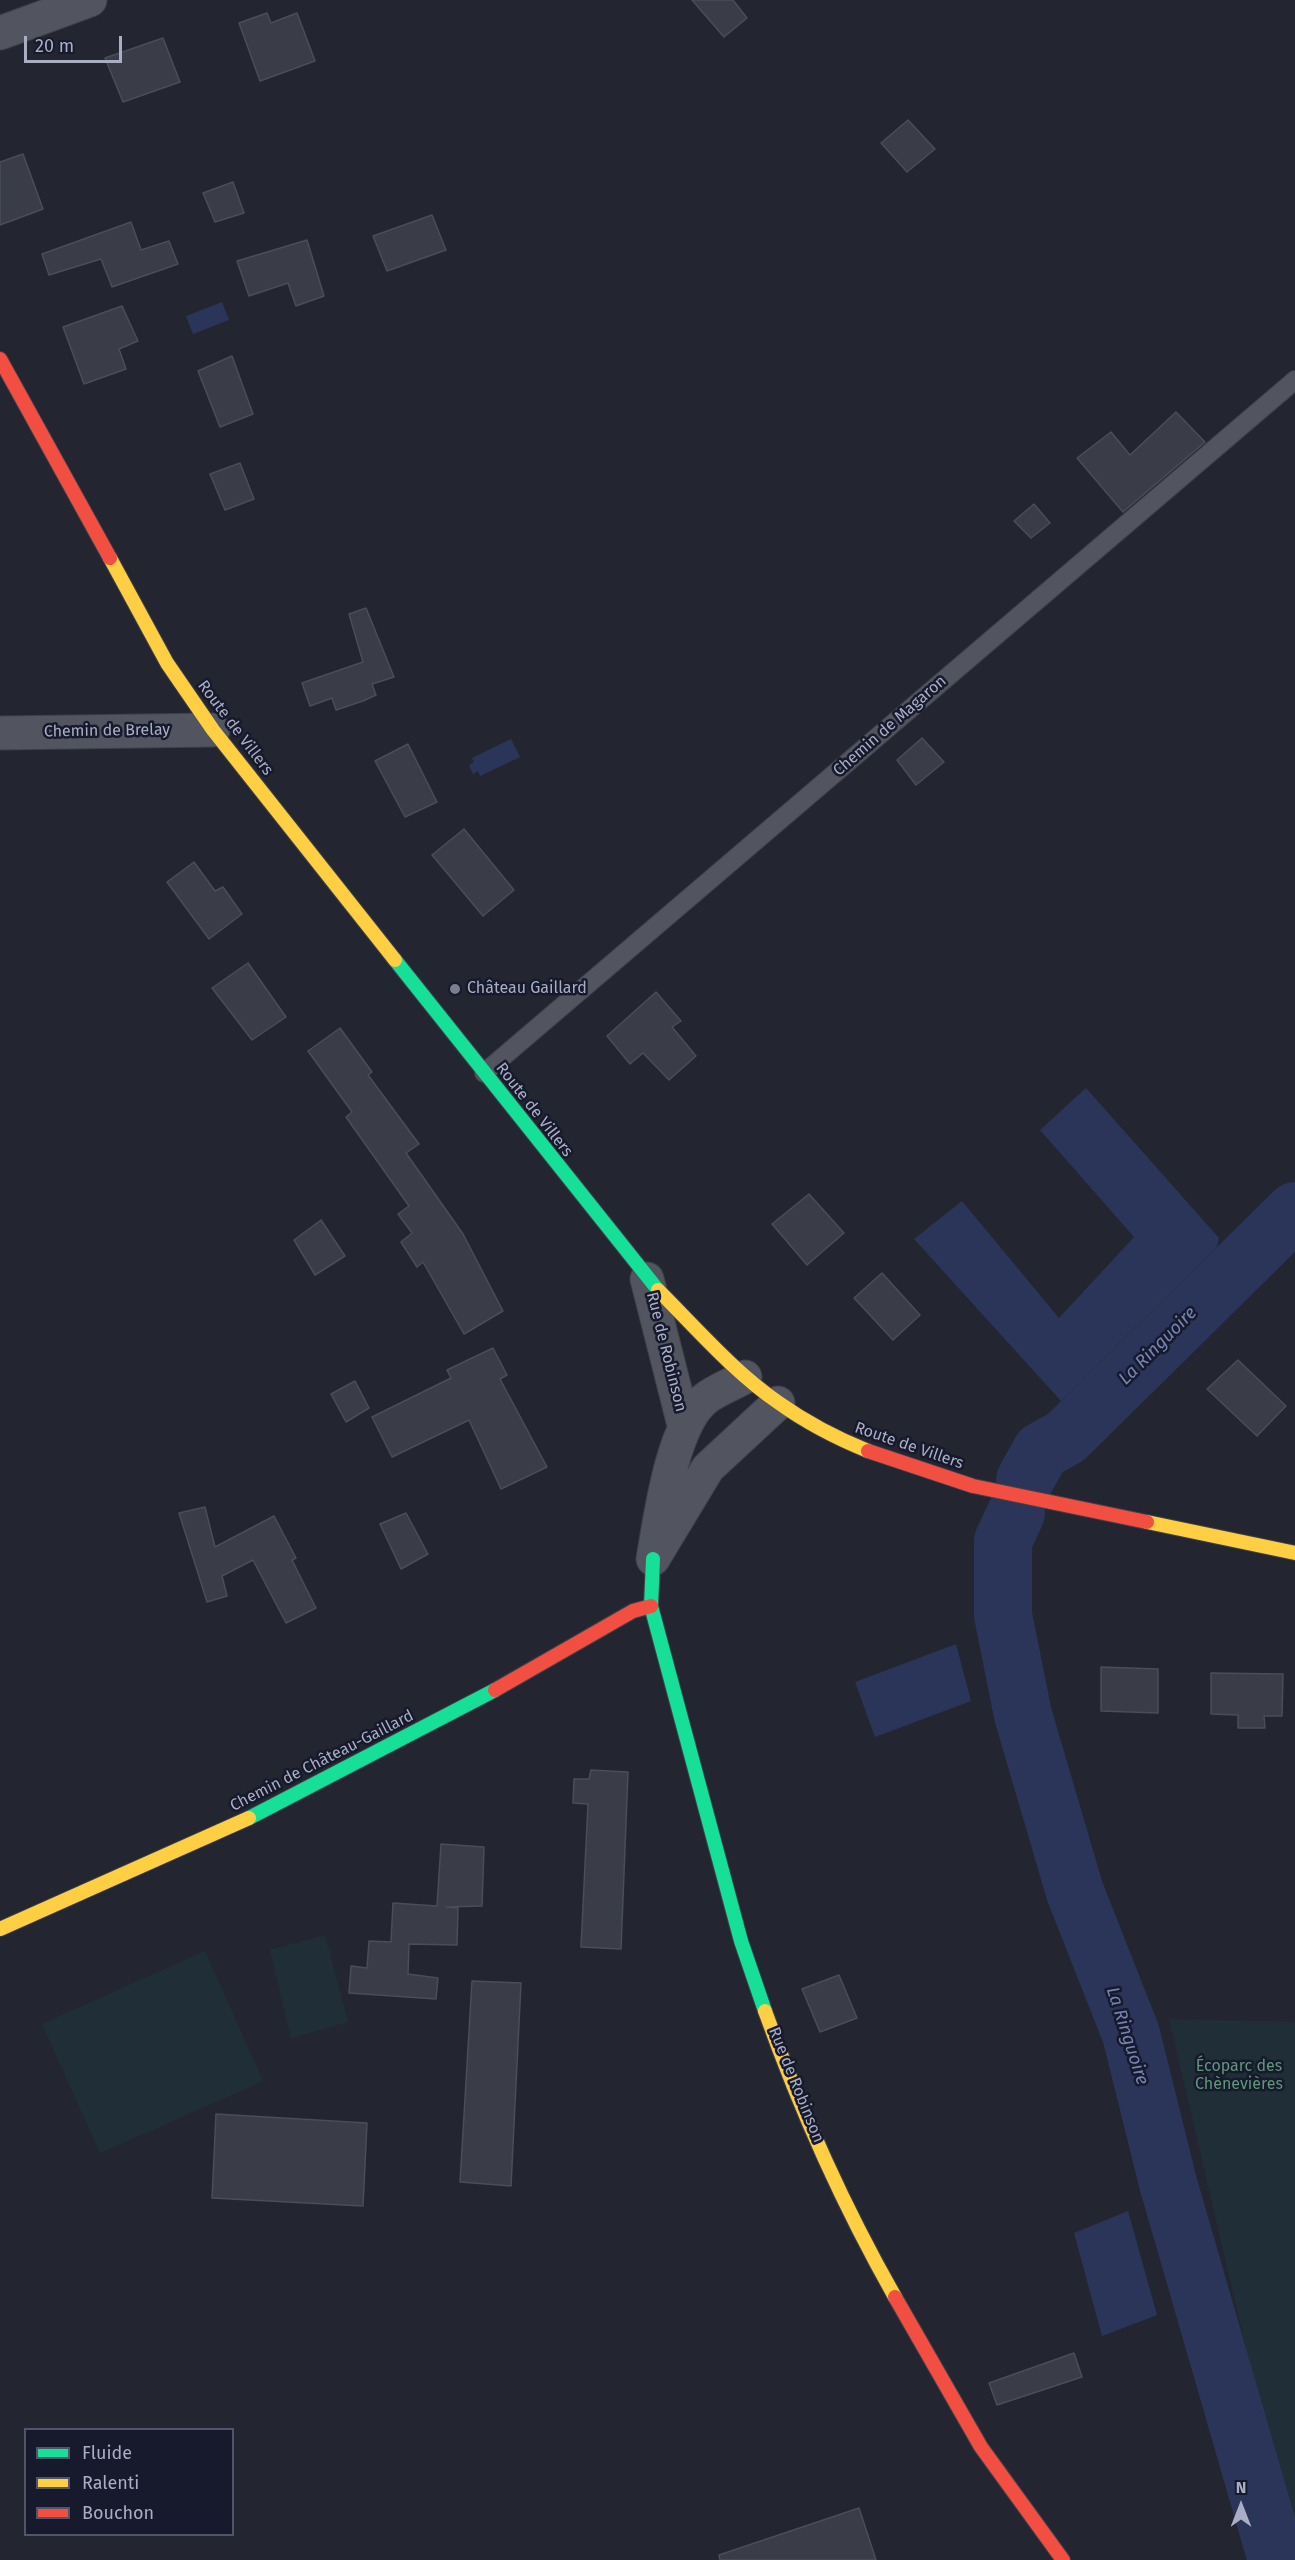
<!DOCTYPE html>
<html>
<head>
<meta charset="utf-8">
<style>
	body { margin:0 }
	#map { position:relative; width:1295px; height:2560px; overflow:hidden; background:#232631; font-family:"Fira Sans",sans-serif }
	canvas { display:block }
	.legend { position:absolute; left:24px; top:2428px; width:210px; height:108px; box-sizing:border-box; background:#161a2c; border:2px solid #515569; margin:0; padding:8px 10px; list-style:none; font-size:18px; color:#aaaec5 }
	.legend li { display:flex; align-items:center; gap:12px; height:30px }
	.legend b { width:30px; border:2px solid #515569 }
	.north { position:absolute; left:1211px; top:2476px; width:60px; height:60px; -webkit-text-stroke:4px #161a2c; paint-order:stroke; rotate:0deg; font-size:16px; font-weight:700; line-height:24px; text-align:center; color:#aaaec5 }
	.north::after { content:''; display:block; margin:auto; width:21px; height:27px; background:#aaaec5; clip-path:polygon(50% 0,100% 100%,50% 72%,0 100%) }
	.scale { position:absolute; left:24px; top:36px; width:98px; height:27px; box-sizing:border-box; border:3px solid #aaaec5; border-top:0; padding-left:8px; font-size:18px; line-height:21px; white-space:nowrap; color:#aaaec5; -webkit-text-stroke:4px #161a2c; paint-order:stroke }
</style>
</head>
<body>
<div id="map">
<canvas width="1295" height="2560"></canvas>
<ul class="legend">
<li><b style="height:8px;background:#16e098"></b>Fluide</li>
<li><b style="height:8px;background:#ffcf43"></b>Ralenti</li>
<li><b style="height:8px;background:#f24e42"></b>Bouchon</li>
</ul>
<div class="north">N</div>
<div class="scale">20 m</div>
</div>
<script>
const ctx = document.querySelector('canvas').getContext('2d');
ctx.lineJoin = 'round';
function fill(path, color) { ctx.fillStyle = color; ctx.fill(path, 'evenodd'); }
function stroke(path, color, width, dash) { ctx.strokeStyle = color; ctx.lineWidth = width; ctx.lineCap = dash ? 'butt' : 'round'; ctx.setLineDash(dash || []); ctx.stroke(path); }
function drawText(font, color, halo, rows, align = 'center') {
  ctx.font = font + ' "Fira Sans",sans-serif'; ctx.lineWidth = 5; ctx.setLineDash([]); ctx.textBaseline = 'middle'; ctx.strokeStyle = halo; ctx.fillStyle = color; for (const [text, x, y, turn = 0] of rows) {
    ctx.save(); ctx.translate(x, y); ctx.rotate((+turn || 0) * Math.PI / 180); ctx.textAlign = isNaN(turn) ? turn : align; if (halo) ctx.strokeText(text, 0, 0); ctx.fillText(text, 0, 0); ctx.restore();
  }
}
fill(new Path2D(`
	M 325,1935 L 348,2022 L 291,2038 L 270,1950 Z
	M 205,1951 L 263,2081 L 100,2153 L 42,2024 Z
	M 1169,2019 L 1295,2022 L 1295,2533 L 1286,2519 Z`), '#202f37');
fill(new Path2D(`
	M 222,302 L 229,320 L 193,334 L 186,316 Z
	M 511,739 L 520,757 L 480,776 L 478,771 L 473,774 L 469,765 L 474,762 L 472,758 Z
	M 1086,1088 L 1219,1238 L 1217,1247 L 1061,1401 L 914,1239 L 962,1201 L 1059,1318 L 1134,1237 L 1040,1130 Z
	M 956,1644 L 971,1701 L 875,1737 L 855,1682 Z
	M 1128,2211 L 1157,2315 L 1102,2336 L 1074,2233 Z`), '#2b355a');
stroke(new Path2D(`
	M 1025,1480 L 1041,1451 L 1066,1437 L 1295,1211
	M 1016,1513 L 1003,1541 L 1003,1615 L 1023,1715 L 1075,1892 L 1131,2034 L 1168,2183 L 1277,2560`), '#2b355a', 58);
const building = new Path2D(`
	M 692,0 L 733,0 L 747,18 L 724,37 Z
	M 267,13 L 271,23 L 297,13 L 315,61 L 260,81 L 239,23 Z
	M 163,38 L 180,82 L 123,102 L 105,58 Z
	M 908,120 L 935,149 L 907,172 L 881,143 Z
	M 23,154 L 43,209 L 0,225 L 0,162 Z
	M 233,182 L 244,213 L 215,222 L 203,193 Z
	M 432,215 L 446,250 L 387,271 L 373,236 Z
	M 131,222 L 141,250 L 169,241 L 178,264 L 112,287 L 101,259 L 49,275 L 42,254 Z
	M 307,240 L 324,296 L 296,306 L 288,283 L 249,296 L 237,261 Z
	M 122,306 L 138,341 L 119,349 L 126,369 L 84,384 L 63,327 Z
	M 232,356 L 253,414 L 220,427 L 198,371 Z
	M 1176,412 L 1205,442 L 1123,512 L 1077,458 L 1111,432 L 1130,455 Z
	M 240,463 L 254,499 L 225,510 L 210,474 Z
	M 1034,504 L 1050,523 L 1031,538 L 1014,521 Z
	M 366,608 L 394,677 L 372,684 L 376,695 L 363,701 L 336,710 L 332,698 L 310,706 L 302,683 L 363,662 L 349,614 Z
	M 922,738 L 944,762 L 916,785 L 897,760 Z
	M 408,744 L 437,802 L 405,817 L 375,761 Z
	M 464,829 L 514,890 L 483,916 L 432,855 Z
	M 194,862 L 215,891 L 223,887 L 242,914 L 209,939 L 167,882 Z
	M 248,963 L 286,1017 L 252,1040 L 212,988 Z
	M 656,992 L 681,1021 L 672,1027 L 696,1056 L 669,1080 L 643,1053 L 630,1064 L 607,1036 Z
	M 340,1028 L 372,1072 L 368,1075 L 419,1144 L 406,1153 L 463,1234 L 503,1311 L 464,1334 L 423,1262 L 417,1267 L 401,1242 L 412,1233 L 398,1214 L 409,1206 L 346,1117 L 352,1112 L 308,1051 Z
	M 809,1194 L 844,1233 L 807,1265 L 772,1224 Z
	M 321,1220 L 345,1256 L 315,1275 L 294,1240 Z
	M 882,1273 L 920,1315 L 893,1340 L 854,1298 Z
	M 493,1348 L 507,1375 L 500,1379 L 547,1467 L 501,1489 L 469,1420 L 392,1457 L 372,1417 L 451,1378 L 447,1370 Z
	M 1238,1360 L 1286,1406 L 1257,1436 L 1207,1389 Z
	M 355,1381 L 369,1408 L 346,1422 L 331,1394 Z
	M 205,1507 L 215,1547 L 274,1516 L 296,1558 L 292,1560 L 316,1608 L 286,1623 L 253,1560 L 222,1576 L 227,1596 L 207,1602 L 179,1513 Z
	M 406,1513 L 428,1554 L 401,1569 L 380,1524 Z
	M 1101,1667 L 1158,1669 L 1158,1713 L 1101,1711 Z
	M 1211,1673 L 1283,1674 L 1282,1716 L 1264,1716 L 1265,1728 L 1238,1728 L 1238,1715 L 1211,1714 Z
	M 591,1770 L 628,1772 L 621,1949 L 581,1947 L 588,1804 L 573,1803 L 574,1779 L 589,1779 Z
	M 441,1844 L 484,1847 L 482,1906 L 446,1907 L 458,1908 L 457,1945 L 409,1944 L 408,1974 L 438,1978 L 436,1999 L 349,1993 L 351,1966 L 367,1968 L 369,1941 L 391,1942 L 393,1903 L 437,1906 Z
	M 839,1975 L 857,2018 L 820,2032 L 802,1989 Z
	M 472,1981 L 521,1983 L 511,2186 L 460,2182 Z
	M 216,2114 L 367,2123 L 363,2206 L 212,2198 Z
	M 1074,2353 L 1082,2377 L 997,2405 L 989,2383 Z
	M 859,2508 L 876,2560 L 720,2560 L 719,2555 Z`);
fill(building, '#3a3d48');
stroke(building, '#4a4d5a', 1.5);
const lane = new Path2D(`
	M 484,1073 L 1295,380`);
const street = new Path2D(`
	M 0,33 L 90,0
	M 0,733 L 213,730
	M 647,1279 L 684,1425
	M 745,1377 C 733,1384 716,1390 705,1399 C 672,1425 660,1519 653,1559 L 708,1468 L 778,1403`);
const fast = new Path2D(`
	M 395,960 L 658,1290
	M 653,1559 L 651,1606 L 741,1941 L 765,2011
	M 249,1818 L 495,1690`);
const slow = new Path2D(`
	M 110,558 L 167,663 L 213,730 L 395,960
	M 658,1290 C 697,1329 734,1372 779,1403 C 807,1423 836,1438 868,1451
	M 1147,1522 L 1295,1553
	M 0,1929 L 249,1818
	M 765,2011 C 800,2109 844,2207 895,2297`);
const jam = new Path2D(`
	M 0,359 L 110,558
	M 868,1451 L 973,1486 L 1147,1522
	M 495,1690 L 633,1611 L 651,1606
	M 895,2297 L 981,2447 L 1063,2560`);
stroke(lane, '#3f414a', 20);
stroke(street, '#3f414a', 35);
stroke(fast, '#3f414a', 16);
stroke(slow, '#3f414a', 16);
stroke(jam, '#3f414a', 16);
stroke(lane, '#525460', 18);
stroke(street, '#525460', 33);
stroke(fast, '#16e098', 14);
stroke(slow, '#ffcf43', 14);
stroke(jam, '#f24e42', 14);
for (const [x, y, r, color] of [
	[455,989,6,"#7b7e91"]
]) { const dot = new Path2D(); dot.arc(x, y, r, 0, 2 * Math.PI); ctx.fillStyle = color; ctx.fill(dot); stroke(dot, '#161a2c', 2); }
drawText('16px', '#aaaec5', '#161a2c', [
	["Chemin de Magaron",890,726,-41],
	["Route de Villers",235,728,53],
	["Chemin de Brelay",107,731,-1],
	["Route de Villers",534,1110,52],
	["Rue de Robinson",666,1352,76],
	["Route de Villers",909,1446,19],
	["Chemin de Château-Gaillard",322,1761,-27],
	["Rue de Robinson",796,2085,68]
]);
drawText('16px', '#aaaec5', '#161a2c', [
	["Château Gaillard",467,989]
], 'left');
drawText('16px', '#609779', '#161a2c', [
	["Écoparc des",1239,2067],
	["Chènevières",1239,2085]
]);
drawText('italic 18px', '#7684b5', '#161a2c', [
	["La Ringuoire",1158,1346,-45],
	["La Ringuoire",1127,2036,72]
]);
</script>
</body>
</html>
